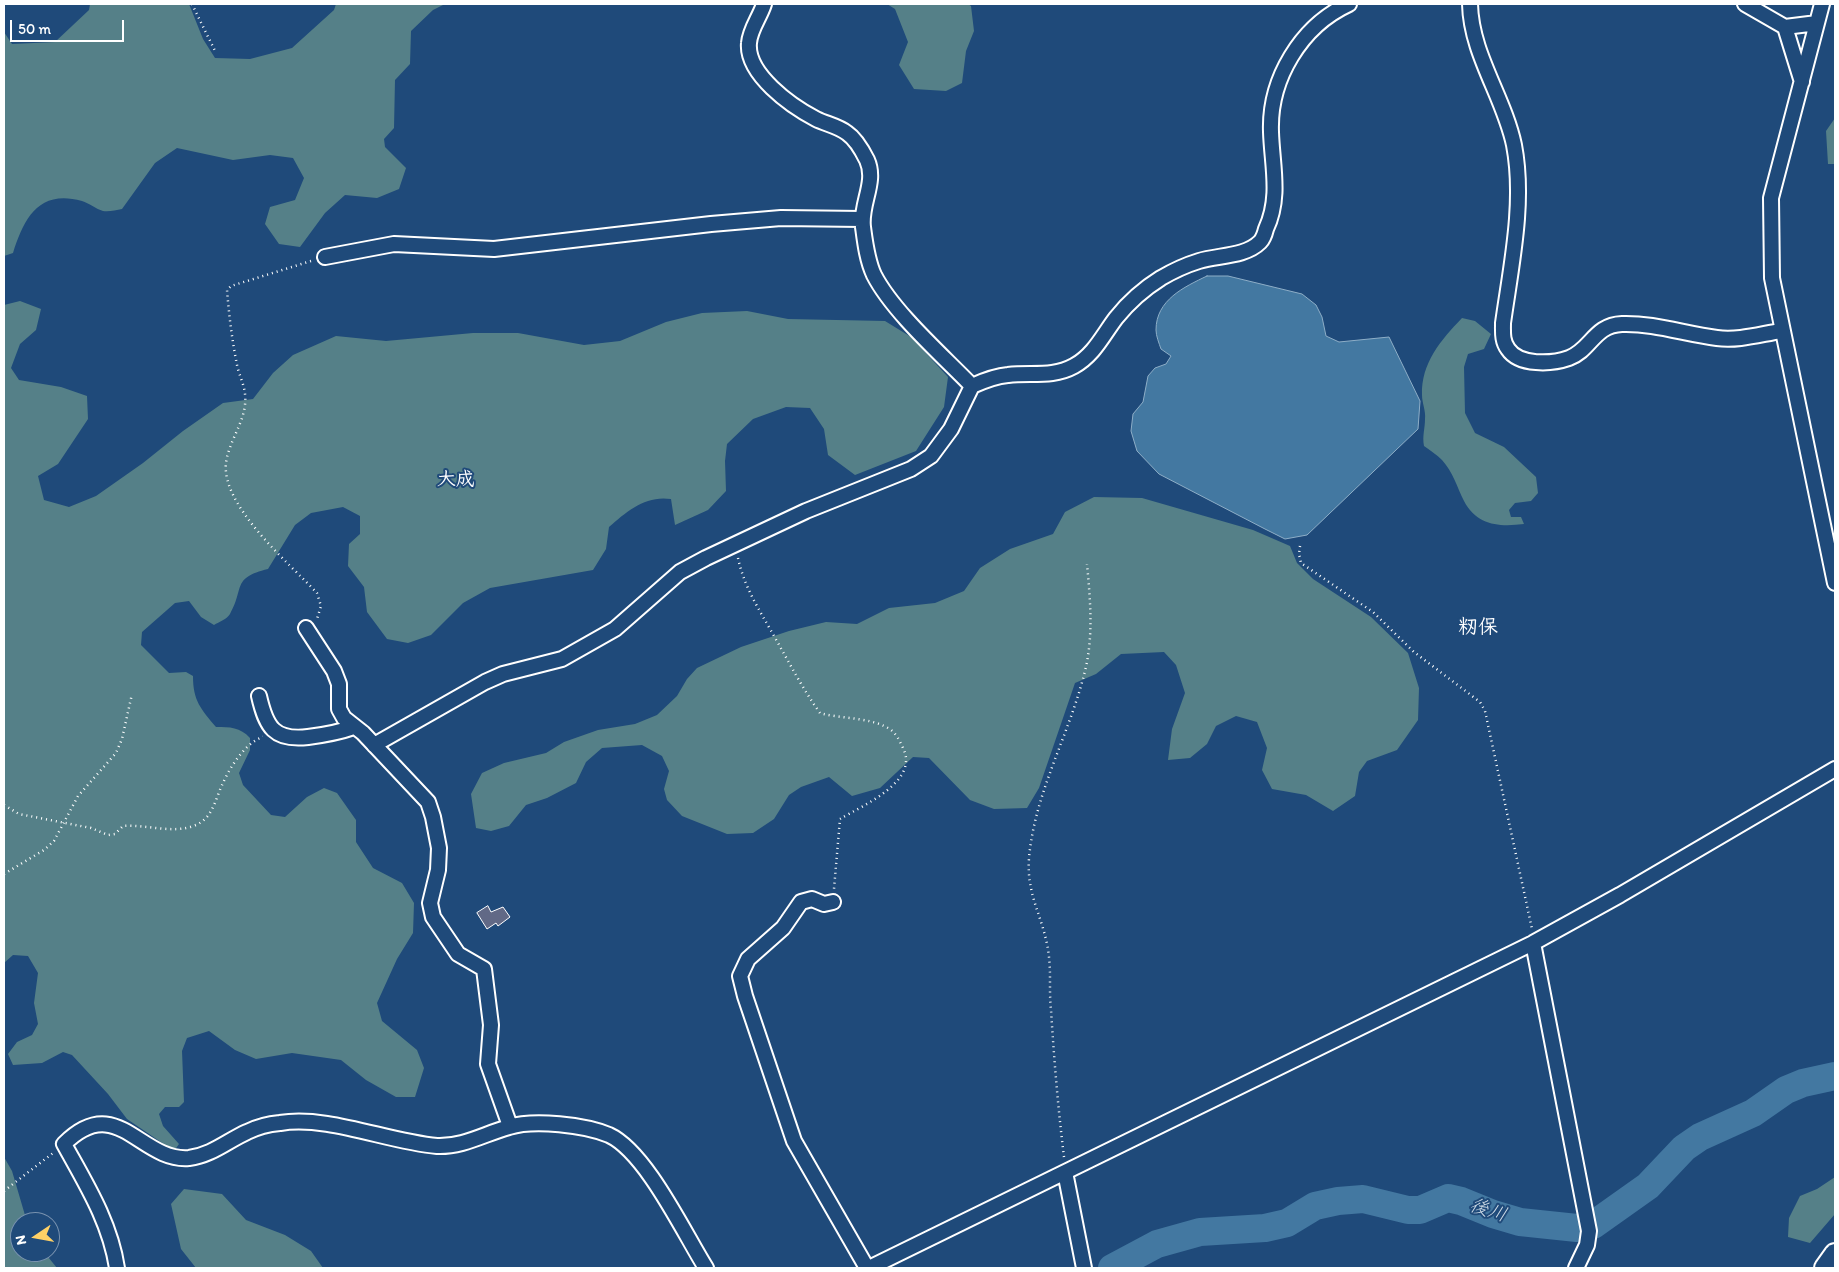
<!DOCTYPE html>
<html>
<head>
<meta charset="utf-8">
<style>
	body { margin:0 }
	#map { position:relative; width:1839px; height:1272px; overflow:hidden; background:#1f4a7a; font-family:Itim,sans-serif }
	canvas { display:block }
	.frame { position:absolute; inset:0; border:5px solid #fff; pointer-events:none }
	.north { position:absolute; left:10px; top:1212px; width:50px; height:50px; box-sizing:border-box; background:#1f4a7a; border:1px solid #7992af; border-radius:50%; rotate:258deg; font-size:14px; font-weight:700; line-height:20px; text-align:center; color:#fff }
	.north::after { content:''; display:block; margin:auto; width:18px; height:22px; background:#ffd166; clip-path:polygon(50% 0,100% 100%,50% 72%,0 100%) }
	.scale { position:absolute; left:10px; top:20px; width:114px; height:22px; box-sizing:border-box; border:2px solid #fff; border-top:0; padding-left:6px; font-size:15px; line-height:18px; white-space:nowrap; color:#fff; -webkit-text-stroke:4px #1f4a7a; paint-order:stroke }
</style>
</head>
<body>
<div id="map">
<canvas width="1839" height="1272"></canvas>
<div class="frame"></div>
<div class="north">N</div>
<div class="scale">50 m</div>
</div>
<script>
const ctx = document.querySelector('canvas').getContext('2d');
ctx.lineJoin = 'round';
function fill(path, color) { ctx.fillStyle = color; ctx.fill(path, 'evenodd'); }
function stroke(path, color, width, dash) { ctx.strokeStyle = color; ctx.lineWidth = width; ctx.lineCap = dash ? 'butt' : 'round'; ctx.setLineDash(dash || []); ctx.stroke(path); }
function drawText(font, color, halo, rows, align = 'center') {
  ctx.font = font + ' Itim,"Klee One",sans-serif'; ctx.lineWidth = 4; ctx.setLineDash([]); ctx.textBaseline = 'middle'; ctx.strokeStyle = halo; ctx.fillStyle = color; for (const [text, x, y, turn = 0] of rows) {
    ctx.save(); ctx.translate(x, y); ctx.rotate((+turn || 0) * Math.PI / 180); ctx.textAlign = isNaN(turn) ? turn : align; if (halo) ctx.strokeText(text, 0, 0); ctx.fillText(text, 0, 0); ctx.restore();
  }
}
fill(new Path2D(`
	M 90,4 L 189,4 L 203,39 L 215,58 L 250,59 L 292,48 L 334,10 L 336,4 L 445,4 L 433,10 L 411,31 L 410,64 L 395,80 L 394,128 L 384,139 L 385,147 L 406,168 L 399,189 L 377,198 L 345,195 L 325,213 L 300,247 L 279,244 L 265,224 L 270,207 L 295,200 L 304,178 L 293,158 L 270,155 L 233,160 L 177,148 L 155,163 L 122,209 C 116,210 109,212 103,211 C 96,209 89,203 82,201 C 38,189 24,219 13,253 L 4,256 L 4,32 L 12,44 L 55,42 L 89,10 Z
	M 887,4 L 968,4 L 971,6 L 974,31 L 966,51 L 962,83 L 946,91 L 914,89 L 899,65 L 908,42 L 895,9 Z
	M 1835,118 L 1835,164 L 1828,164 L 1826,131 Z
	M 20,301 L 41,309 L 36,330 L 20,344 L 11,368 L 19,380 L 61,387 L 87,396 L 88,419 L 58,464 L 38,476 L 44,500 L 69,507 L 96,496 L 143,463 L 183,431 L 223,403 L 253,399 L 273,373 L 293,355 L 336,336 L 386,341 L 473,333 L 518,333 L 584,345 L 620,341 L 666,322 L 702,313 L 747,311 L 788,319 L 885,321 L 911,337 L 948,377 L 944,407 L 916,451 L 855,475 L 828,455 L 824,429 L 810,408 L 786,407 L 753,419 L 727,444 L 725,461 L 726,491 L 708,510 L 675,525 L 671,499 C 646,495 627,511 609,527 L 606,549 L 593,570 L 490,588 L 463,603 L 431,635 L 408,643 L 387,639 L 367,612 L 364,587 L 348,566 L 349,544 L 360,534 L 360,516 L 343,507 L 311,513 L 295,525 L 268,569 C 231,578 245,588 230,614 C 227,619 219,622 214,625 L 201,617 L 189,601 L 175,603 L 142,632 L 141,645 L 169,673 L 186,672 L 193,676 C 193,701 201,709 216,727 C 230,727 240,727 250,738 L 250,750 L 239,773 L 243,785 L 271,815 L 285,817 L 307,797 L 324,788 L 337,793 L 356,820 L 356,842 L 373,868 L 402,883 L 414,903 L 413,933 L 397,959 L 377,1003 L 382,1021 L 417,1050 L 424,1068 L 415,1097 L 396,1097 L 366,1080 L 341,1060 L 292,1053 L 256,1059 L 235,1050 L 209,1031 L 187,1038 L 182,1051 L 184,1102 L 179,1107 L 165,1107 L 159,1114 L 163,1126 L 179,1144 L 174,1151 L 127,1119 L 108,1094 L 72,1055 L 63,1052 L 42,1063 L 13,1065 L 8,1054 L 17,1042 L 32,1035 L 38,1024 L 34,1003 L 38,973 L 28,956 L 13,955 L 4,963 L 4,305 Z
	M 1462,318 L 1475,321 L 1491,334 L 1484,349 L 1468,354 L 1464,367 L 1465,413 L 1475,433 L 1504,447 L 1536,477 L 1538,493 L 1531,501 L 1515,503 L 1509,510 L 1511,517 L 1521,517 L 1524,524 C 1500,527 1477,526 1464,501 C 1457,487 1453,472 1442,460 C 1437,455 1430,450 1424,446 C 1422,436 1425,429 1425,419 C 1426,411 1422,403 1422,395 C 1421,363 1441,340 1462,318 Z
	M 1094,497 L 1142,498 L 1253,530 L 1290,546 L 1297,563 L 1313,579 L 1371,617 L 1408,653 L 1419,688 L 1418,720 L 1397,750 L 1367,761 L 1359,772 L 1355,796 L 1333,811 L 1306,795 L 1272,789 L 1262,770 L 1267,748 L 1257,722 L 1236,716 L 1216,726 L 1207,744 L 1190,758 L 1168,760 L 1172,729 L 1185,693 L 1176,665 L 1164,652 L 1121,654 L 1096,674 L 1075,683 L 1039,788 L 1027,808 L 994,809 L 970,800 L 929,758 L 913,757 L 880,788 L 852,796 L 829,777 L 801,787 L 789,795 L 774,819 L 753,833 L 727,834 L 682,816 L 667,800 L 664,789 L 669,771 L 662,756 L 642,745 L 602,748 L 586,762 L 576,783 L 547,798 L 526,805 L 509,826 L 491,831 L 476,828 L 471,794 L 482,773 L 504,763 L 546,753 L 564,742 L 598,730 L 635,724 L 657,715 L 677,696 L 687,679 L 697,668 L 741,647 L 789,631 L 826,622 L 857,624 L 889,608 L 935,603 L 964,591 L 980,568 L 1010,549 L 1053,534 L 1065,512 Z
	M 4,1157 L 12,1171 L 27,1222 L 20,1222 L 20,1252 L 44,1252 L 57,1268 L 4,1268 Z
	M 1835,1177 L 1835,1214 L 1810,1243 L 1788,1237 L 1789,1218 L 1800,1196 L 1817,1189 Z
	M 184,1189 L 222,1194 L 246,1220 L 285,1235 L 311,1251 L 323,1268 L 196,1268 L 181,1249 L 171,1204 Z`), '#558088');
const water = new Path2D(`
	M 1207,276 L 1228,276 L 1302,294 L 1316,305 L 1322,317 L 1326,336 L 1339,342 L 1389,337 L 1420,401 L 1418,429 L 1307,535 L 1285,539 L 1265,529 L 1159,474 L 1137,451 L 1131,431 L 1133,414 L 1143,402 L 1148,376 L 1155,368 L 1166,364 L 1171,356 L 1161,349 C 1159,343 1156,336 1156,330 C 1156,300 1184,287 1207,276 Z`);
fill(water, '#4378a1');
stroke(water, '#8eaec7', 1);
stroke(new Path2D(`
	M 1112,1268 L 1157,1244 L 1200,1232 L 1265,1228 L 1287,1223 L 1315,1206 L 1338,1201 L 1363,1199 L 1408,1210 L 1420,1210 L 1448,1198 L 1461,1201 L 1493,1214 L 1520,1222 L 1577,1228 L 1593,1225 L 1648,1186 L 1684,1148 L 1700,1137 L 1753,1113 L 1786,1090 L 1803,1083 L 1835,1076`), '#4378a1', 28);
const building = new Path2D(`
	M 488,906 L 491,912 L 503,907 L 510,917 L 498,926 L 496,923 L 487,929 L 477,913 Z`);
fill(building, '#616986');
stroke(building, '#fff', 1);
const street = new Path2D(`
	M 764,4 C 760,17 750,29 749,43 C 746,74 791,106 816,119 C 826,124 838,126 847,133 C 856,139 862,150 867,160 C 877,182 860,204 863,227 C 865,242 867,260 874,275 C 893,312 942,355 972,386
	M 1470,4 C 1471,54 1504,97 1514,145 C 1525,202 1511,266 1503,323 C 1503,332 1502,341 1508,349 C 1519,366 1552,364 1569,358 C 1591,350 1594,325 1622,324 C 1654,323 1685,334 1717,338 C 1738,341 1761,334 1781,331
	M 1745,4 L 1785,27 L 1817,23
	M 1822,4 L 1771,198 L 1772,278 L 1835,583
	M 1785,27 L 1802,82
	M 325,257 L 394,244 L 494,249 L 711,224 L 781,218 L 862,219
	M 306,628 L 334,671 L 339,684 L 339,709 L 344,718 L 363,733 L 428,802 L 433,817 L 439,848 L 438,870 L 430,903 L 433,917 L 458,954 L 484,969 L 491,1025 L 488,1064 L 510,1126
	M 259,696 C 266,727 274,741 308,737 C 324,735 340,732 354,727
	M 374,745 L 485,682 L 503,674 L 562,659 L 615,629 L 680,572 L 706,558 L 806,511 L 911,469 L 931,456 L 951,429 L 972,386 C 983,381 995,376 1008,375 C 1031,372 1052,378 1074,366 C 1094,355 1103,335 1116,318 C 1128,303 1145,288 1161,278 C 1173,271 1186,265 1199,261 C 1218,255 1245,257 1260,242 C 1263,239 1265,233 1266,229 C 1281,197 1272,165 1271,132 C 1269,79 1301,26 1349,4
	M 833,902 L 824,904 L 812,899 L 801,902 L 783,928 L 748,959 L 740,976 L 745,996 L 794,1141 L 867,1268
	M 1533,943 L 1589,1231 L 1587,1245 L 1576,1268
	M 1065,1172 L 1084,1268
	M 117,1268 C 110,1222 86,1184 64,1144 C 117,1091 140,1162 189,1158 C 212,1155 227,1141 247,1132 C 257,1127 269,1124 280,1123 C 328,1115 388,1142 437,1146 C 463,1147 484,1134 509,1127 C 534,1119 585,1125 609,1135 C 646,1152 684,1233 706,1268
	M 869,1268 L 1533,943 L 1620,895 L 1835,769`);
const secondary = new Path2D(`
	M 1825,1268 L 1835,1254`);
stroke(street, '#fff', 18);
stroke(secondary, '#fff', 24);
stroke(new Path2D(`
	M 192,4 L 216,53
	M 311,261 L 231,286 L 227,290 C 229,315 232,340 237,365 C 239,375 244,384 245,394 C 248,419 229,439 226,463 C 221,506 290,564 317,593 L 321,606 L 317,619
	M 1300,546 L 1299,554 L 1301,563 L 1373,612 L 1414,652 L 1480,702 L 1485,711 L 1532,929
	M 738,558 C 744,587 760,611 774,636 C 789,662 802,688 820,713 C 841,719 869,717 888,728 C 895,732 899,739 902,746 C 922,781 863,805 840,819 L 834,889
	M 4,805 L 19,814 L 91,828 L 108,835 L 115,834 L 123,826 C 145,824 172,834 193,826 C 213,820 215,799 223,783 C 230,767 246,742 263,737
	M 4,874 L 44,850 L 54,841 L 78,796 L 116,753 L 122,739 L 132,694
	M 1064,1157 C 1058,1108 1054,1058 1051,1010 C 1049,992 1051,974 1049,957 C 1045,919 1026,897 1029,858 C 1035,789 1073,729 1087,662 C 1093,629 1090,597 1087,564
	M 4,1191 L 53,1153`), '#fff', 2.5, [1, 4]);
stroke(street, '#1f4a7a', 14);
stroke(secondary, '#1f4a7a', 20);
drawText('bold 19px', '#fff', '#1f4a7a', [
	["大成",456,480]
]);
drawText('italic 19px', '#d0dde8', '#1f4a7a', [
	["後川",1488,1211,18]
]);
drawText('bold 20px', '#fff', '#1f4a7a', [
	["籾保",1478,628]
]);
</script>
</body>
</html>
